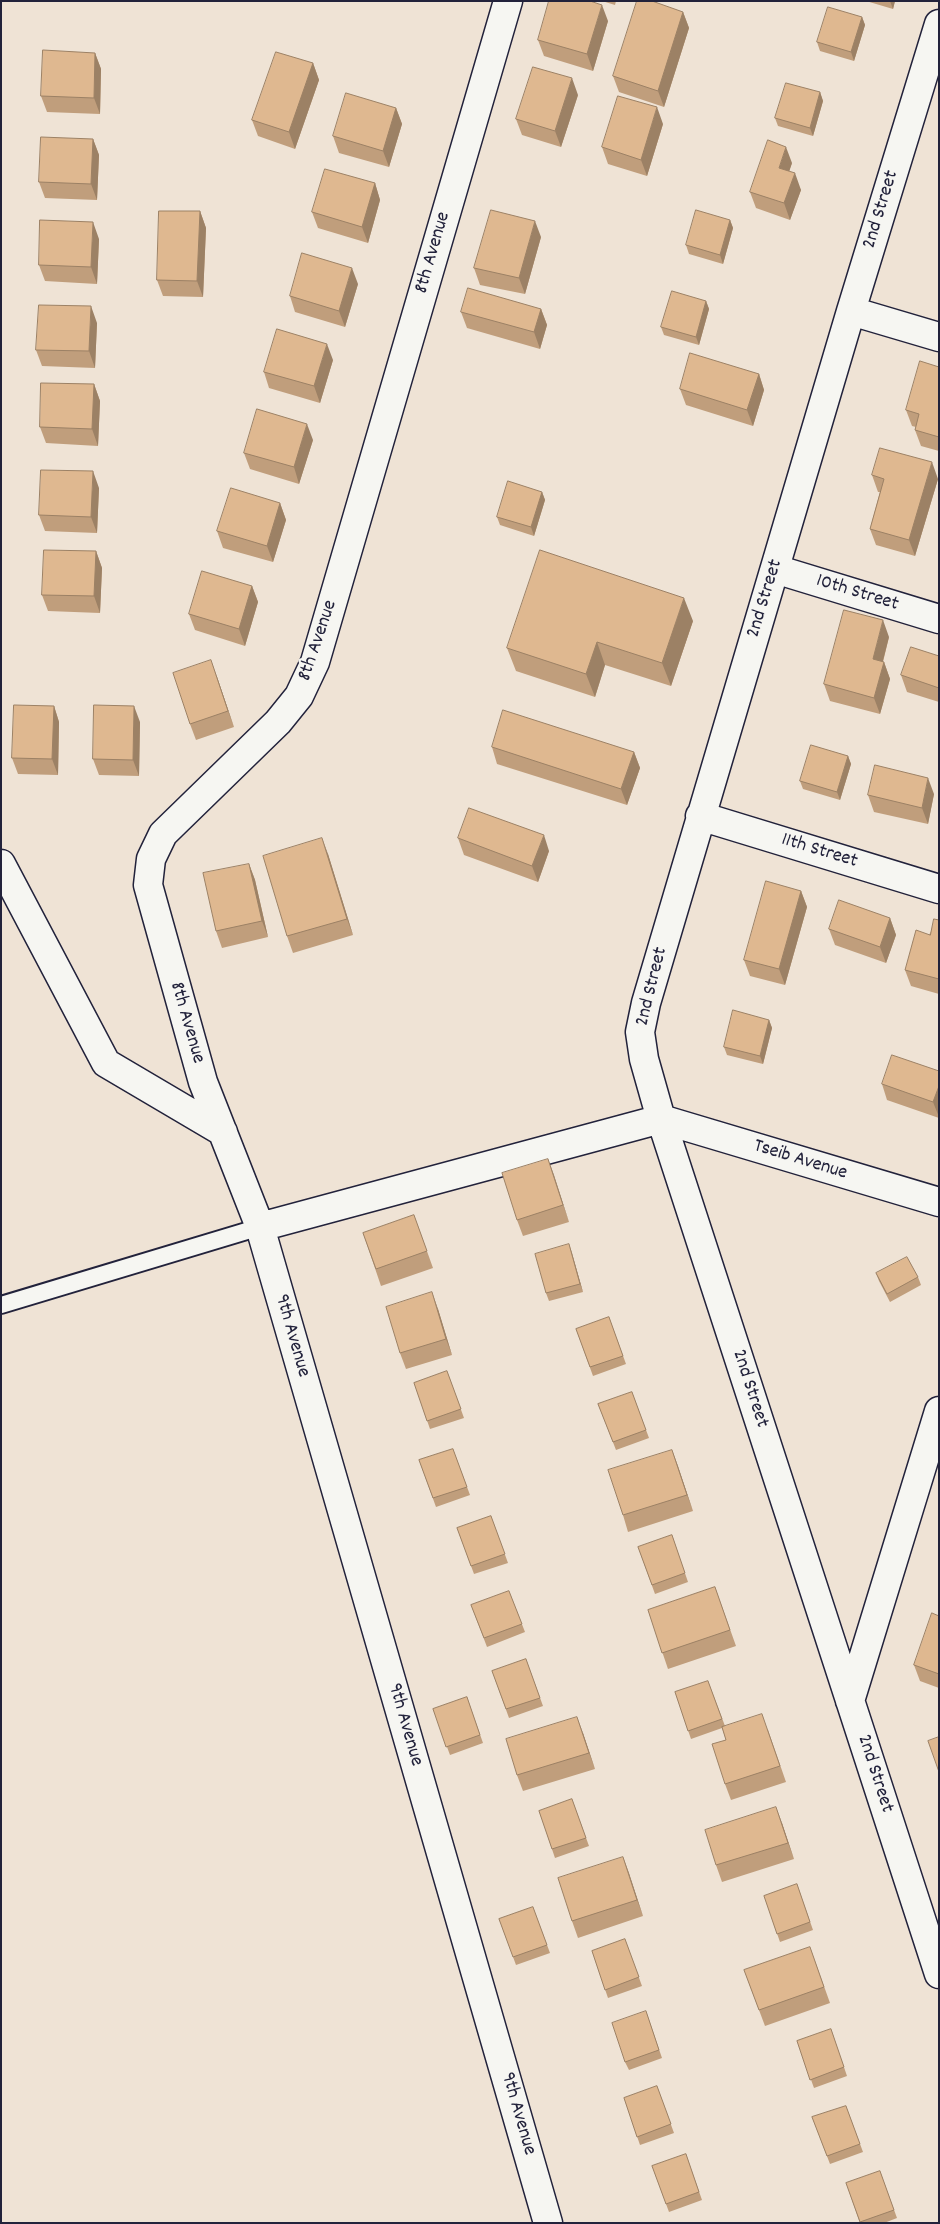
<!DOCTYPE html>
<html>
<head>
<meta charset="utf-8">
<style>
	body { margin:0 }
	#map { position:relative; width:940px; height:2224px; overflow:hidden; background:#efe3d5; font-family:Dekko,sans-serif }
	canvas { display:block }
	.frame { position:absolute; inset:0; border:2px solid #22223b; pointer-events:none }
</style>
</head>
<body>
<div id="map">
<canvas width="940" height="2224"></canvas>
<div class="frame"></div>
</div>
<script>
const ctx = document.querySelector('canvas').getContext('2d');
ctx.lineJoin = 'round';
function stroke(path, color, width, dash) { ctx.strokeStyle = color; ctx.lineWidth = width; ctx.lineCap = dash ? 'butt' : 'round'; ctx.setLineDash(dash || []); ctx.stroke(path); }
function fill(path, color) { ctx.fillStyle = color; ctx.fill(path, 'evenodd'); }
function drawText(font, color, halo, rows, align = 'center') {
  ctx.font = font + ' Dekko,sans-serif'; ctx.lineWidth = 4.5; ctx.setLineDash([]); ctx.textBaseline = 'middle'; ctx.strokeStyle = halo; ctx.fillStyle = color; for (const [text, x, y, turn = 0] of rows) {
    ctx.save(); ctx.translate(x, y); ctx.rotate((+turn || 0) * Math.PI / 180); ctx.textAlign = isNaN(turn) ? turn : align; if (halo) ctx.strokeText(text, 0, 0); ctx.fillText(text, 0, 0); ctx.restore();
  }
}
const service = new Path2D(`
	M 1,1305 L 260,1227`);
const minor = new Path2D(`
	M 508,1 L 315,662 L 299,696 L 278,722 L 163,834 L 151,859 L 148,885 L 203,1082 L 260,1227 L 548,2223
	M 939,24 L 851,311 L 646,1003 L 640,1032 L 644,1059 L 661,1119 L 939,1974
	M 851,311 L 939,337
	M 775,569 L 939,619
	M 700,816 L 939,889
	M 1,864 L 106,1063 L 223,1132
	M 661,1119 L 939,1202
	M 260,1227 L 661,1119
	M 850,1701 L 939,1411`);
stroke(service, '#22223b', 20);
stroke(minor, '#22223b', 31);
stroke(service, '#f6f6f2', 16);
stroke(minor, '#f6f6f2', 28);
fill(new Path2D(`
	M 602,1 L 616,1 L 615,5 Z
	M 866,1 L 895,1 L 893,9 Z
	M 683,12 L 689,28 L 664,107 L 619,92 L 613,76 Z
	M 862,17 L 865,25 L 854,61 L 820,51 L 817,42 Z
	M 608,21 L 593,71 L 544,56 L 538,40 Z
	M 95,53 L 101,69 L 100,114 L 47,112 L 41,96 Z
	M 313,63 L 319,80 L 295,149 L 258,136 L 252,120 Z
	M 820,92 L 823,101 L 813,136 L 778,126 L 775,118 Z
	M 578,95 L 561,147 L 522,135 L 516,119 Z
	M 396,108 L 402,124 L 389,167 L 339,153 L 333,136 Z
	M 663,124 L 647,176 L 608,164 L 602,147 Z
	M 93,139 L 99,155 L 97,200 L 45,198 L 39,182 Z
	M 792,163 L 789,171 L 801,190 L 790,220 L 756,208 L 750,192 Z
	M 375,183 L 380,200 L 368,243 L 318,228 L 312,212 Z
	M 200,211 L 206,228 L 203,297 L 163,296 L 157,280 Z
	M 730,220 L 733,228 L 723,264 L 689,254 L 686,245 Z
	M 541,237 L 525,294 L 480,285 L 474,268 Z
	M 99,239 L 97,284 L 45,281 L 39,265 Z
	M 358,284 L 345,327 L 295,312 L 290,296 Z
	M 706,301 L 709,309 L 699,345 L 664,335 L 661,327 Z
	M 541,309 L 547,325 L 540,349 L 467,328 L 461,312 Z
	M 97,323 L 95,368 L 42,366 L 36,350 Z
	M 333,360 L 320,403 L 269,388 L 264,372 Z
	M 939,367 L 939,451 L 921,446 L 915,430 L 916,427 L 912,426 L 906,410 Z
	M 759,374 L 764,390 L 753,426 L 686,405 L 680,389 Z
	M 94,384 L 100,401 L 98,446 L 46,443 L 40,427 Z
	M 313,440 L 299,484 L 250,469 L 244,453 Z
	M 872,475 L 938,479 L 915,556 L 876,545 L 870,529 L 880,492 L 878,492 Z
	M 99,488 L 97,533 L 45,531 L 39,515 Z
	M 542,492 L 545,500 L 534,536 L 500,525 L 497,517 Z
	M 280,503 L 286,520 L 273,562 L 223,548 L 217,531 Z
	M 96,551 L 102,568 L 100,613 L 48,611 L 42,595 Z
	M 252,586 L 258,602 L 245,646 L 195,630 L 189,614 Z
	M 693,621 L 671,686 L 605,665 L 595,697 L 516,671 L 507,648 Z
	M 889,637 L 883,662 L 884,662 L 890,679 L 880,714 L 830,701 L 824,684 Z
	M 939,656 L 939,702 L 907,692 L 901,675 Z
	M 217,677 L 234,727 L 196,740 L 190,724 Z
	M 54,706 L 59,722 L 58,775 L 18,774 L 12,758 Z
	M 140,722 L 139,776 L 99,775 L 93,759 Z
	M 492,747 L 634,752 L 640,768 L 627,805 L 497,764 Z
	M 848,756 L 851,764 L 840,800 L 803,789 L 800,781 Z
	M 934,794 L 928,824 L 874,812 L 868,795 Z
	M 458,838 L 549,851 L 538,882 L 464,855 Z
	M 328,854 L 353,935 L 293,953 L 287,936 Z
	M 249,864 L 255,880 L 268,937 L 222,948 L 216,931 Z
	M 801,891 L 807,907 L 785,985 L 750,976 L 744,960 Z
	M 890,918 L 896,935 L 886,963 L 835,945 L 829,929 Z
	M 939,920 L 939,994 L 911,986 L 905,970 Z
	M 769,1020 L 772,1028 L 763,1064 L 727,1055 L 724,1047 Z
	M 939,1071 L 939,1118 L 887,1100 L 882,1084 Z
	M 548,1159 L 569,1222 L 523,1236 L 517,1220 Z
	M 414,1215 L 433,1268 L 381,1286 L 363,1233 Z
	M 569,1244 L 583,1292 L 549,1301 L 546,1293 Z
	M 876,1273 L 918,1277 L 921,1285 L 890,1302 L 879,1281 Z
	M 438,1309 L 452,1355 L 406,1369 L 400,1353 Z
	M 609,1317 L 626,1364 L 593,1376 L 576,1329 Z
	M 447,1371 L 464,1418 L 430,1429 L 414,1383 Z
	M 632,1392 L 649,1438 L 616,1450 L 598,1404 Z
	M 453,1449 L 470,1495 L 436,1507 L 419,1460 Z
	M 672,1450 L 693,1511 L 628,1532 L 623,1515 Z
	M 491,1516 L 508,1563 L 474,1574 L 457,1528 Z
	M 672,1535 L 688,1582 L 655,1594 L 638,1547 Z
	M 715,1587 L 736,1646 L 668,1669 L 648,1610 Z
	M 509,1591 L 525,1632 L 487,1647 L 471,1605 Z
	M 939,1616 L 939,1688 L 920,1681 L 914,1665 Z
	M 526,1659 L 543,1706 L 509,1718 L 492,1671 Z
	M 708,1681 L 725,1726 L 768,1730 L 786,1782 L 731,1800 L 725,1784 L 726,1740 L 722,1728 L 691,1739 L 675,1692 Z
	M 467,1697 L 483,1743 L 450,1755 L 433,1709 Z
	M 583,1733 L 595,1769 L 523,1791 L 517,1775 Z
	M 572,1799 L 589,1846 L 555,1858 L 539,1811 Z
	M 782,1823 L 794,1859 L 722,1882 L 716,1865 Z
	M 623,1857 L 643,1916 L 578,1938 L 572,1921 Z
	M 797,1884 L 813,1930 L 780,1942 L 764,1896 Z
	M 533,1907 L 550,1953 L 516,1965 L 499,1919 Z
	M 625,1939 L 642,1986 L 608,1998 L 592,1951 Z
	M 810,1947 L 830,2003 L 765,2026 L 744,1970 Z
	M 646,2011 L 662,2058 L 629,2070 L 625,2062 Z
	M 831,2029 L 847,2076 L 814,2088 L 797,2041 Z
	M 657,2086 L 674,2133 L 640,2145 L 624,2098 Z
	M 846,2106 L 863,2152 L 830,2164 L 812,2117 Z
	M 686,2154 L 702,2200 L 669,2212 L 652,2166 Z
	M 880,2171 L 897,2218 L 884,2223 L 860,2223 L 846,2183 Z`), '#c09e7c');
fill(new Path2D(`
	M 890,1 L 895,1 L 893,9 Z
	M 602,5 L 608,21 L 593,71 L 587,54 Z
	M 683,12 L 689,28 L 664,107 L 658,91 Z
	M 862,17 L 865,25 L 854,61 L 851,52 Z
	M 95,53 L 101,69 L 100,114 L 94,98 Z
	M 313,63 L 319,80 L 295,149 L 289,132 Z
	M 572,78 L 578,95 L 561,147 L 555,131 Z
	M 820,92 L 823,101 L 813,136 L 810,128 Z
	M 657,107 L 663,124 L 647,176 L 641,160 Z
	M 396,108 L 402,124 L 389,167 L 383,151 Z
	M 93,139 L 99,155 L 97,200 L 91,184 Z
	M 786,147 L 792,163 L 785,184 L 779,168 Z
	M 795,173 L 801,190 L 790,220 L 784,203 Z
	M 375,183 L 380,200 L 368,243 L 362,227 Z
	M 200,211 L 206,228 L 203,297 L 197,281 Z
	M 730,220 L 733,228 L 723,264 L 720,255 Z
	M 535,221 L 541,237 L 525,294 L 519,278 Z
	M 93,222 L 99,239 L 97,284 L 91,267 Z
	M 352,268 L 358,284 L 345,327 L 339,311 Z
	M 706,301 L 709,309 L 699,345 L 696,337 Z
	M 91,306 L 97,323 L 95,368 L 89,351 Z
	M 541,309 L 547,325 L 540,349 L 534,332 Z
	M 327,344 L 333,360 L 320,403 L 314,386 Z
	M 759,374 L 764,390 L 753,426 L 747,410 Z
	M 94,384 L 100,401 L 98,446 L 92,429 Z
	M 307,424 L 313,440 L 299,484 L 294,467 Z
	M 932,462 L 938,479 L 915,556 L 909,540 Z
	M 93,471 L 99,488 L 97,533 L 91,517 Z
	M 542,492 L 545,500 L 534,536 L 531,527 Z
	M 280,503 L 286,520 L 273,562 L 267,546 Z
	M 96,551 L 102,568 L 100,613 L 94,596 Z
	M 252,586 L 258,602 L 245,646 L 239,629 Z
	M 684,598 L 693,621 L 671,686 L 662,663 Z
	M 883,620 L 889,637 L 879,676 L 873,659 Z
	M 597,642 L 605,665 L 595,697 L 586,674 Z
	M 211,660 L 217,677 L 234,727 L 228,711 Z
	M 884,662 L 890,679 L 880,714 L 874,698 Z
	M 54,706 L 59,722 L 58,775 L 52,759 Z
	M 134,706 L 140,722 L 139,776 L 133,760 Z
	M 634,752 L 640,768 L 627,805 L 621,789 Z
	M 848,756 L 851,764 L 840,800 L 837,792 Z
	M 928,778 L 934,794 L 928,824 L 922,808 Z
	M 544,835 L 549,851 L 538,882 L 532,866 Z
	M 322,838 L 328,854 L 353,935 L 347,919 Z
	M 249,864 L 255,880 L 268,937 L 262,921 Z
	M 801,891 L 807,907 L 785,985 L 779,969 Z
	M 890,918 L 896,935 L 886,963 L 880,947 Z
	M 769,1020 L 772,1028 L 763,1064 L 760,1056 Z
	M 939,1086 L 939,1117 L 933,1102 Z
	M 548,1159 L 554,1175 L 569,1222 L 563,1205 Z
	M 569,1244 L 572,1253 L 583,1292 L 580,1284 Z
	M 432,1292 L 438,1309 L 452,1355 L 446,1339 Z
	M 672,1450 L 678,1466 L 693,1511 L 687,1495 Z
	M 577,1717 L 583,1733 L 595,1769 L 589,1753 Z
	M 776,1807 L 782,1823 L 794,1859 L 788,1843 Z
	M 623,1857 L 629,1873 L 643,1916 L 637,1900 Z`), '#9c8165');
const building = new Path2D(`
	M 549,1 L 590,1 L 602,5 L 587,54 L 538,40 Z
	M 637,1 L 652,1 L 683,12 L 658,91 L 613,76 Z
	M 828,7 L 862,17 L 851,52 L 817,42 Z
	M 43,50 L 95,53 L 94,98 L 41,96 Z
	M 276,52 L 313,63 L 289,132 L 252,120 Z
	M 533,67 L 572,78 L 555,131 L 516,119 Z
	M 786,83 L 820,92 L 810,128 L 775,118 Z
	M 346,93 L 396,108 L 383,151 L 333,136 Z
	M 618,96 L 657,107 L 641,160 L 602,147 Z
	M 41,137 L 93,139 L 91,184 L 39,182 Z
	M 768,140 L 786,147 L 779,168 L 795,173 L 784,203 L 750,192 Z
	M 325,169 L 375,183 L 362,227 L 312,212 Z
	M 491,210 L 535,221 L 519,278 L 474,268 Z
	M 696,210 L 730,220 L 720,255 L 686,245 Z
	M 159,211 L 200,211 L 197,281 L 157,280 Z
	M 40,220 L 93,222 L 91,267 L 39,265 Z
	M 302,253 L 352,268 L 339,311 L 290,296 Z
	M 468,288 L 541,309 L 534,332 L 461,312 Z
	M 672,291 L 706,301 L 696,337 L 661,327 Z
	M 39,305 L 91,306 L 89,351 L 36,350 Z
	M 277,329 L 327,344 L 314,386 L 264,372 Z
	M 690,353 L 759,374 L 747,410 L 680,389 Z
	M 920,361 L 939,367 L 939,437 L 915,430 L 919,414 L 906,410 Z
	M 41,383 L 94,384 L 92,429 L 40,427 Z
	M 257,409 L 307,424 L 294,467 L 244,453 Z
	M 880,448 L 932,462 L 909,540 L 870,529 L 884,479 L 872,475 Z
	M 41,470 L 93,471 L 91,517 L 39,515 Z
	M 508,481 L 542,492 L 531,527 L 497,517 Z
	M 231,488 L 280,503 L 267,546 L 217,531 Z
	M 44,550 L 96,551 L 94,596 L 42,595 Z
	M 540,550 L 684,598 L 662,663 L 597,642 L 586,674 L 507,648 Z
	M 202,571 L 252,586 L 239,629 L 189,614 Z
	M 844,610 L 883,620 L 873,659 L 884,662 L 874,698 L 824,684 Z
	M 911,647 L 939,656 L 939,688 L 901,675 Z
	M 211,660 L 228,711 L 190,724 L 173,673 Z
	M 14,705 L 54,706 L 52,759 L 12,758 Z
	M 94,705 L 134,706 L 133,760 L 93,759 Z
	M 503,710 L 634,752 L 621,789 L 492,747 Z
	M 811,745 L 848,756 L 837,792 L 800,781 Z
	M 875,765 L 928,778 L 922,808 L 868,795 Z
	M 469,808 L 544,835 L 532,866 L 458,838 Z
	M 322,838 L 347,919 L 287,936 L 263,856 Z
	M 249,864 L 262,921 L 216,931 L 203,873 Z
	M 766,881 L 801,891 L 779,969 L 744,960 Z
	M 839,900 L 890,918 L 880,947 L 829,929 Z
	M 934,919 L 939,920 L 939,979 L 905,970 L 916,930 L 930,935 Z
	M 733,1010 L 769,1020 L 760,1056 L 724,1047 Z
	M 892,1055 L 939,1071 L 939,1086 L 933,1102 L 882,1084 Z
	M 548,1159 L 563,1205 L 517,1220 L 502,1173 Z
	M 414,1215 L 427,1251 L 376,1269 L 363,1233 Z
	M 569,1244 L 580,1284 L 546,1293 L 535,1254 Z
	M 907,1257 L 918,1277 L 887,1294 L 876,1273 Z
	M 432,1292 L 446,1339 L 400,1353 L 386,1307 Z
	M 609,1317 L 623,1356 L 590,1367 L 576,1329 Z
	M 447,1371 L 461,1409 L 427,1421 L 414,1383 Z
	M 632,1392 L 646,1430 L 613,1442 L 598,1404 Z
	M 453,1449 L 467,1487 L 433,1498 L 419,1460 Z
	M 672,1450 L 687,1495 L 623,1515 L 608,1470 Z
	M 491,1516 L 505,1554 L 471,1566 L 457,1528 Z
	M 672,1535 L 685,1573 L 652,1585 L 638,1547 Z
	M 715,1587 L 730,1630 L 662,1653 L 648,1610 Z
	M 509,1591 L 522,1624 L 484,1638 L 471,1605 Z
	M 932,1613 L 939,1616 L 939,1674 L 914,1665 Z
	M 526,1659 L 540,1698 L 506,1709 L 492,1671 Z
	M 708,1681 L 722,1719 L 688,1731 L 675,1692 Z
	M 467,1697 L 480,1735 L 446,1747 L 433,1709 Z
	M 762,1714 L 780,1766 L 725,1784 L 712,1744 L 726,1740 L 722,1727 Z
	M 577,1717 L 589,1753 L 517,1775 L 506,1739 Z
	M 939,1737 L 939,1772 L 928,1741 Z
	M 572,1799 L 586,1838 L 552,1849 L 539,1811 Z
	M 776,1807 L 788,1843 L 716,1865 L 705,1830 Z
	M 623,1857 L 637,1900 L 572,1921 L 558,1878 Z
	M 797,1884 L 810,1922 L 777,1934 L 764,1896 Z
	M 533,1907 L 547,1945 L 513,1957 L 499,1919 Z
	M 625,1939 L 639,1977 L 605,1990 L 592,1951 Z
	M 810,1947 L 824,1987 L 759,2010 L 744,1970 Z
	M 646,2011 L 659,2050 L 625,2062 L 612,2023 Z
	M 831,2029 L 844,2067 L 810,2080 L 797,2041 Z
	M 657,2086 L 671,2124 L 637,2137 L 624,2098 Z
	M 846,2106 L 860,2144 L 827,2156 L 812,2117 Z
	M 686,2154 L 699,2192 L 666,2204 L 652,2166 Z
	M 880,2171 L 894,2210 L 860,2222 L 846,2183 Z`);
fill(building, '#dfb890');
stroke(building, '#9c8165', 1);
drawText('20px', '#22223b', '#f6f6f2', [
	["2nd Street",882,210,-73],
	["8th Avenue",434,253,-74],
	["10th Street",857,594,17],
	["2nd Street",766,599,-73],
	["8th Avenue",319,641,-71],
	["11th Street",819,852,17],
	["2nd Street",653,987,-76],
	["8th Avenue",186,1023,74],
	["Tseib Avenue",800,1161,17],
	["9th Avenue",291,1336,74],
	["2nd Street",749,1389,72],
	["9th Avenue",404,1725,74],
	["2nd Street",874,1774,72],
	["9th Avenue",517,2114,74]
]);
</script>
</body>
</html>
